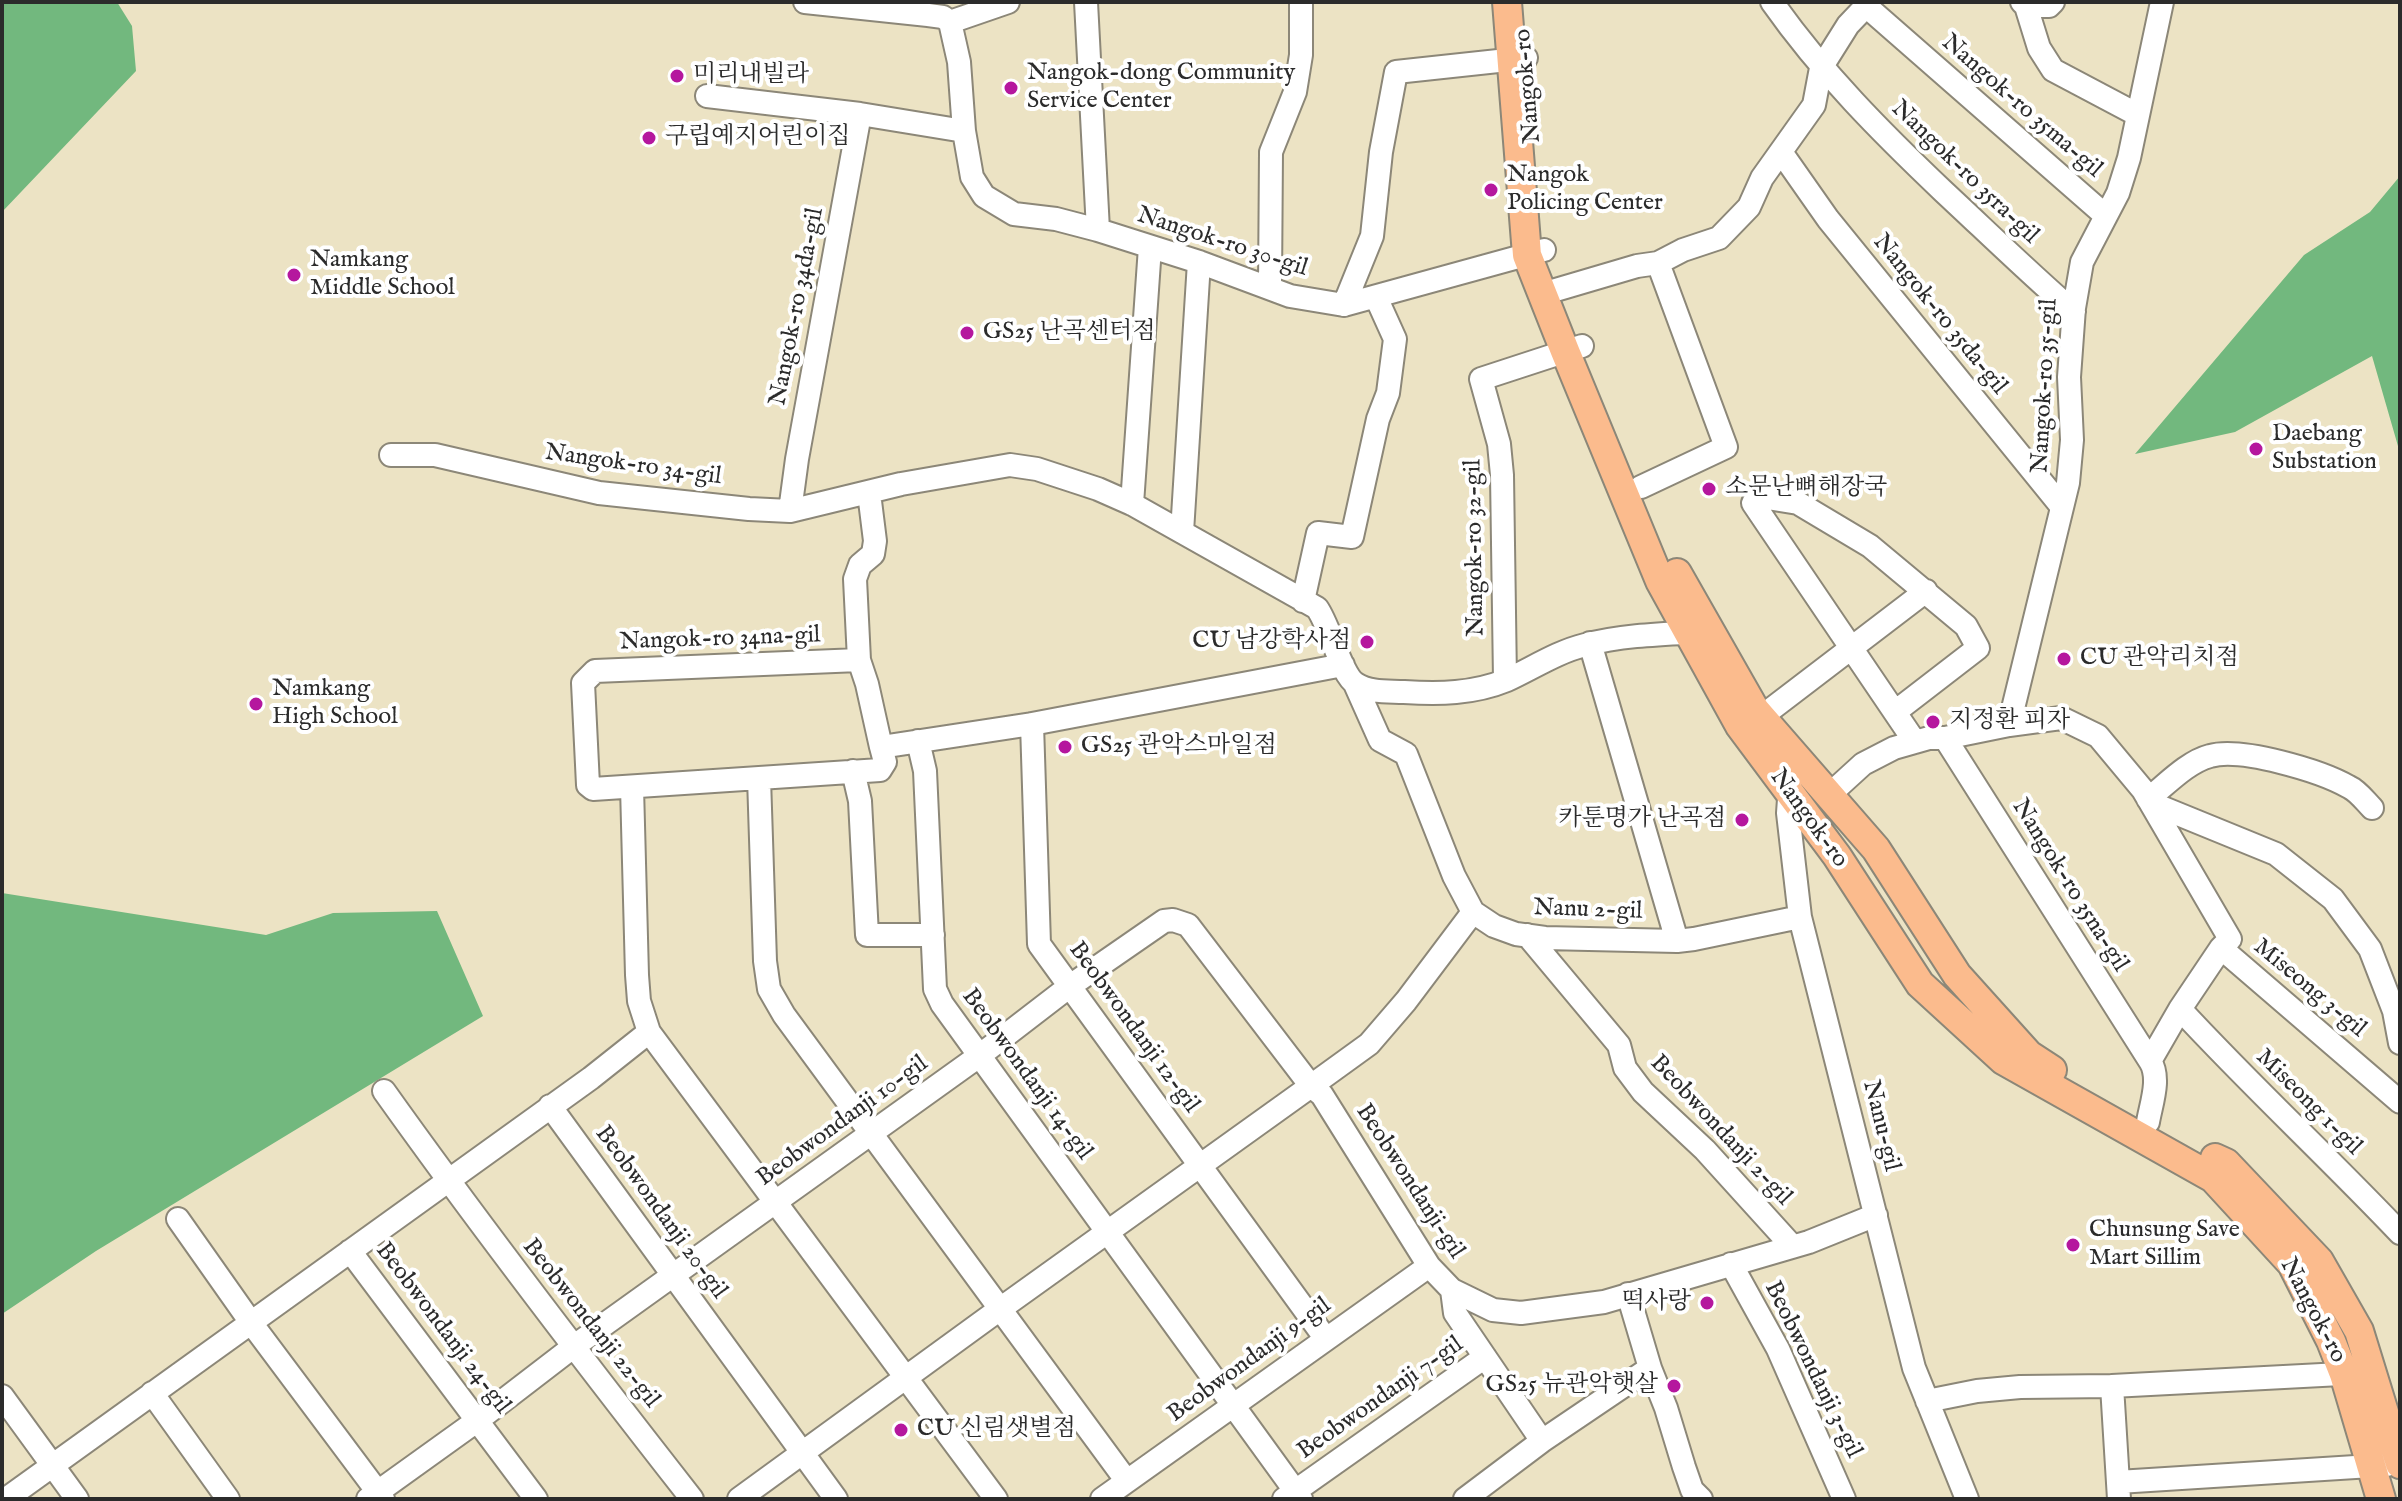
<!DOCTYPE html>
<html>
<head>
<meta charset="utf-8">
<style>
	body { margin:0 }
	#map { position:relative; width:2402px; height:1501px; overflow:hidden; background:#ece3c4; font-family:"IM FELL English",serif }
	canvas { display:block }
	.frame { position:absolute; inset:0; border:4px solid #2b2b2b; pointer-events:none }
</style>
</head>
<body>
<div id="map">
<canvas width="2402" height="1501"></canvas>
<div class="frame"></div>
</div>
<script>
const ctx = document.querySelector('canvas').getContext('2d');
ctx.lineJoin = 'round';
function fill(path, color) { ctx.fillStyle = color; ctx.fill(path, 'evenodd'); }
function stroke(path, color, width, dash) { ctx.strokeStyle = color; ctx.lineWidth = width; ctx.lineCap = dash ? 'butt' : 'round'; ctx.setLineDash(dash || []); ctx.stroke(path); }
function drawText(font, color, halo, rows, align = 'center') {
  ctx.font = font + ' "IM FELL English","Noto Serif KR",serif'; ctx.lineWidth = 8; ctx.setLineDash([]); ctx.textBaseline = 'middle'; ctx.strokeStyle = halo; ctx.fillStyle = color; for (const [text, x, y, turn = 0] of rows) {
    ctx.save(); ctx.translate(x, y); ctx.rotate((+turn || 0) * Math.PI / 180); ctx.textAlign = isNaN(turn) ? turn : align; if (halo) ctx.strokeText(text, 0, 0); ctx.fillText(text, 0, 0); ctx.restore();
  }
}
fill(new Path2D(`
	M 2,2 L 117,2 L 132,26 L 136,71 L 2,212 Z
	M 2400,176 L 2400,453 L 2372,356 L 2235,432 L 2135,454 L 2304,255 L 2370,212 Z
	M 2,893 L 266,935 L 333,913 L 437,911 L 483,1016 L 96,1251 L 2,1314 Z`), '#72b87e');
const minor = new Path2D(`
	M 805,2 L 928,15 L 943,17 L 950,22 L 959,62 L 964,131 L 972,177 L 984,196 L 1014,214 L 1056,219 L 1098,230 L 1199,262 L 1290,296 L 1344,305 L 1544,250
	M 1086,2 L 1098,230
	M 1772,2 C 1822,73 1882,133 1944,192 C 1987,232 2029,273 2074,312
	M 2022,2 L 2026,6 L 2039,48 L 2053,70 L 2138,115
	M 1866,6 L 2106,216
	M 2026,6 L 2049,6 L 2053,2
	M 950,22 L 1008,2
	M 707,96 L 860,114 L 964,131
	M 1781,152 L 1828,219 L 2062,507
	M 1270,287 L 1271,152 L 1295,92 L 1301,55 L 1301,2
	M 1542,294 L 1637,266 L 1658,263 L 1683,250 L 1719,238 L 1749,207 L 1762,178 L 1814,105 L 1821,68 L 1848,25 L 1870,2
	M 1344,305 L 1372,236 L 1381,152 L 1396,72 L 1526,58
	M 391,455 L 435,455 L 599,493 L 749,509 L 790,511 L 901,484 L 1010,465 L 1037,469 L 1098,489 L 1132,504 L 1317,608 C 1330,626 1341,675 1356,684 C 1370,693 1389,691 1404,692 C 1439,694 1473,694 1507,680 C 1533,668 1557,652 1585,645 C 1622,635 1663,634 1701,632
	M 1641,487 L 1726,447 L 1658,263
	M 869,493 L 875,541 L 873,554 L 860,565 L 855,579 L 859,660 L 867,684 L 881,747
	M 1132,504 L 1150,247
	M 790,511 L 797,459 L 860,114
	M 1182,532 L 1199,262
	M 1303,601 L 1318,533 L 1352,537 L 1378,419 L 1388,393 L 1395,339 L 1376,297
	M 1590,643 L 1677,941
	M 859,660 L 595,671 L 583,683 L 588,785 L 593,789 L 880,770 L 885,762 L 881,747 L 1032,724 L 1343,665
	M 1505,680 L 1502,475 L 1499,444 L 1481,379 L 1582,346
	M 1355,684 L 1380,740 L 1406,754 L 1454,876 L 1473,912
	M 1895,712 L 1978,648 L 1966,626 L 1870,546 L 1798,503 L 1761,497 L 1753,503 L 1915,742
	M 1761,717 L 1926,591
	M 1032,724 L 1039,944 L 1326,1339
	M 2009,725 L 2061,718 L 2098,736 L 2143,790 L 2230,939 L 2221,948 L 2400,1102
	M 1945,738 L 2150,1061
	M 918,741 L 925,771 L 935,989 L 942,1004 L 1301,1499
	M 853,771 L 860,801 L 867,935 L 933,935
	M 759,778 L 765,961 L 769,989 L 784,1015 L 1126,1480
	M 1790,785 L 1788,813 L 1800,917 L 1914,1368 L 1967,1499
	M 632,787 L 637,975 L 639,1001 L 649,1032 L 996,1499
	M 1829,795 L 1863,764 L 1894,748 L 1929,738 L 1945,738 L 2009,725 L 2068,483 L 2072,440 L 2069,377 L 2074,308 L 2082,262 L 2118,193 L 2129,158 L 2162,2
	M 2148,799 C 2166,785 2187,762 2210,756 C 2241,747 2321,771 2349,787 C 2358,791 2365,801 2372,808
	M 2151,803 L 2276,854 L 2333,899 L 2370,949 L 2394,1011 L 2400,1043
	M 1527,935 L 1619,1045 L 1625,1068 L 1643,1092 L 1705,1150 L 1792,1246
	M 2180,1009 C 2251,1086 2328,1157 2400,1233
	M 384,1091 C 483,1230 587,1365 692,1499
	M 550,1106 L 836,1499
	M 2148,1122 C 2151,1104 2161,1078 2150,1061 L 2180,1009 L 2221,948
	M 178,1219 L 252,1324 L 383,1499
	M 350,1251 L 536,1499
	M 1731,1264 L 1778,1349 L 1844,1499
	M 1452,1290 L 1455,1313 L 1542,1441
	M 1628,1294 L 1650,1368 L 1666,1408 L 1684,1467 L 1692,1490 L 1701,1499
	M 2112,1386 L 2119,1499
	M 152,1393 L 228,1499
	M 2,1396 L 77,1499
	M 1927,1401 L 1977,1391 L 2020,1387 L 2112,1386 L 2360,1373
	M 2118,1482 L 2387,1465
	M 6,1499 L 591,1078 L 649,1032
	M 368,1499 L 478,1420 L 573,1347 L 979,1056 L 1070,986 L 1164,921 L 1173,920 L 1188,925 L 1311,1086 L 1369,1044 L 1406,1001 L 1473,912 L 1494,926 L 1516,934 L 1545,938 L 1677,941 L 1694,939 L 1800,917
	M 739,1499 L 1000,1309 L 1311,1086 L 1322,1095 L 1429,1266 L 1452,1290 L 1493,1310 L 1521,1313 L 1604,1302 L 1809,1242 L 1876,1215
	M 1102,1499 L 1429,1266
	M 1284,1499 L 1485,1357
	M 1465,1499 L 1542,1441 L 1650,1368`);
const major = new Path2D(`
	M 1507,2 L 1527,255 L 1565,351 L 1660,581 L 1740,726 L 1837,856 L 1920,984 L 2003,1060 L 2213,1178 L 2292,1264 L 2331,1341 L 2344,1374 L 2381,1499
	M 1677,573 L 1755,710 L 1876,849 L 1957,975 L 2029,1055 L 2052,1070
	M 2215,1158 L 2226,1163 L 2319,1261 L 2359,1331 L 2400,1464`);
stroke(minor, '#8c8778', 26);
stroke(major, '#8c8778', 32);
stroke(minor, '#fff', 22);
stroke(major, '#fbbb8d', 28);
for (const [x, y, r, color] of [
	[677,76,8,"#b5179e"],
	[1011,88,8,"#b5179e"],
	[649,138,8,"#b5179e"],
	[1491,190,8,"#b5179e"],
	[294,275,8,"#b5179e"],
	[967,333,8,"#b5179e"],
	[2256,449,8,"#b5179e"],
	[1709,489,8,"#b5179e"],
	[1367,642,8,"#b5179e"],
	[2064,659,8,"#b5179e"],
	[256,704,8,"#b5179e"],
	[1933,722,8,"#b5179e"],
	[1065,747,8,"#b5179e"],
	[1742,820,8,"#b5179e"],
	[2073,1245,8,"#b5179e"],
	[1707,1303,8,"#b5179e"],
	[1674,1386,8,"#b5179e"],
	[901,1430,8,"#b5179e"]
]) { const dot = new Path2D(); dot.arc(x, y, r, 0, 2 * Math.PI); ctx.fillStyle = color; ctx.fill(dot); stroke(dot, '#fff', 3); }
drawText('24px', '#2b2b2b', '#fff', [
	["Nangok-dong Community",1027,74],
	["Service Center",1027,102],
	["미리내빌라",693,76],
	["구립예지어린이집",665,138],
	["Nangok",1507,176],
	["Policing Center",1507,204],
	["Namkang",310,261],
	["Middle School",310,289],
	["GS25 난곡센터점",983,333],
	["Daebang",2272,435],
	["Substation",2272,463],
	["소문난뼈해장국",1725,489],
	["CU 남강학사점",1351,642,"right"],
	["CU 관악리치점",2080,659],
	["Namkang",272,690],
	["High School",272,718],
	["지정환 피자",1949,722],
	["GS25 관악스마일점",1081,747],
	["카툰명가 난곡점",1726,820,"right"],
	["Chunsung Save",2089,1231],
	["Mart Sillim",2089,1259],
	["떡사랑",1691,1303,"right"],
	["GS25 뉴관악햇살",1658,1386,"right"],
	["CU 신림샛별점",917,1430]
], 'left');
drawText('24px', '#2b2b2b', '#fff', [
	["Nangok-ro",1529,86,-95],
	["Nangok-ro 35ma-gil",2021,107,41],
	["Nangok-ro 35ra-gil",1964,173,44],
	["Nangok-ro 30-gil",1222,243,18],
	["Nangok-ro 34da-gil",798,307,-79],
	["Nangok-ro 35da-gil",1939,315,51],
	["Nangok-ro 35-gil",2046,386,-87],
	["Nangok-ro 34-gil",633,466,8],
	["Nangok-ro 32-gil",1476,548,-91],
	["Nangok-ro 34na-gil",720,640,-2],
	["Nangok-ro",1808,819,54],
	["Nangok-ro 35na-gil",2069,886,58],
	["Nanu 2-gil",1588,911,2],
	["Miseong 3-gil",2309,989,40],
	["Beobwondanji 12-gil",1133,1028,54],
	["Beobwondanji 14-gil",1026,1075,54],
	["Miseong 1-gil",2308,1103,45],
	["Beobwondanji 10-gil",843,1122,-36],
	["Nanu-gil",1880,1126,76],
	["Beobwondanji 2-gil",1720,1131,47],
	["Beobwondanji-gil",1409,1182,57],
	["Beobwondanji 20-gil",660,1213,54],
	["Nangok-ro",2312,1311,62],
	["Beobwondanji 22-gil",590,1324,52],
	["Beobwondanji 24-gil",442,1329,53],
	["Beobwondanji 9-gil",1250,1361,-36],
	["Beobwondanji 3-gil",1812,1370,64],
	["Beobwondanji 7-gil",1381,1399,-35]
]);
</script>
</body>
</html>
